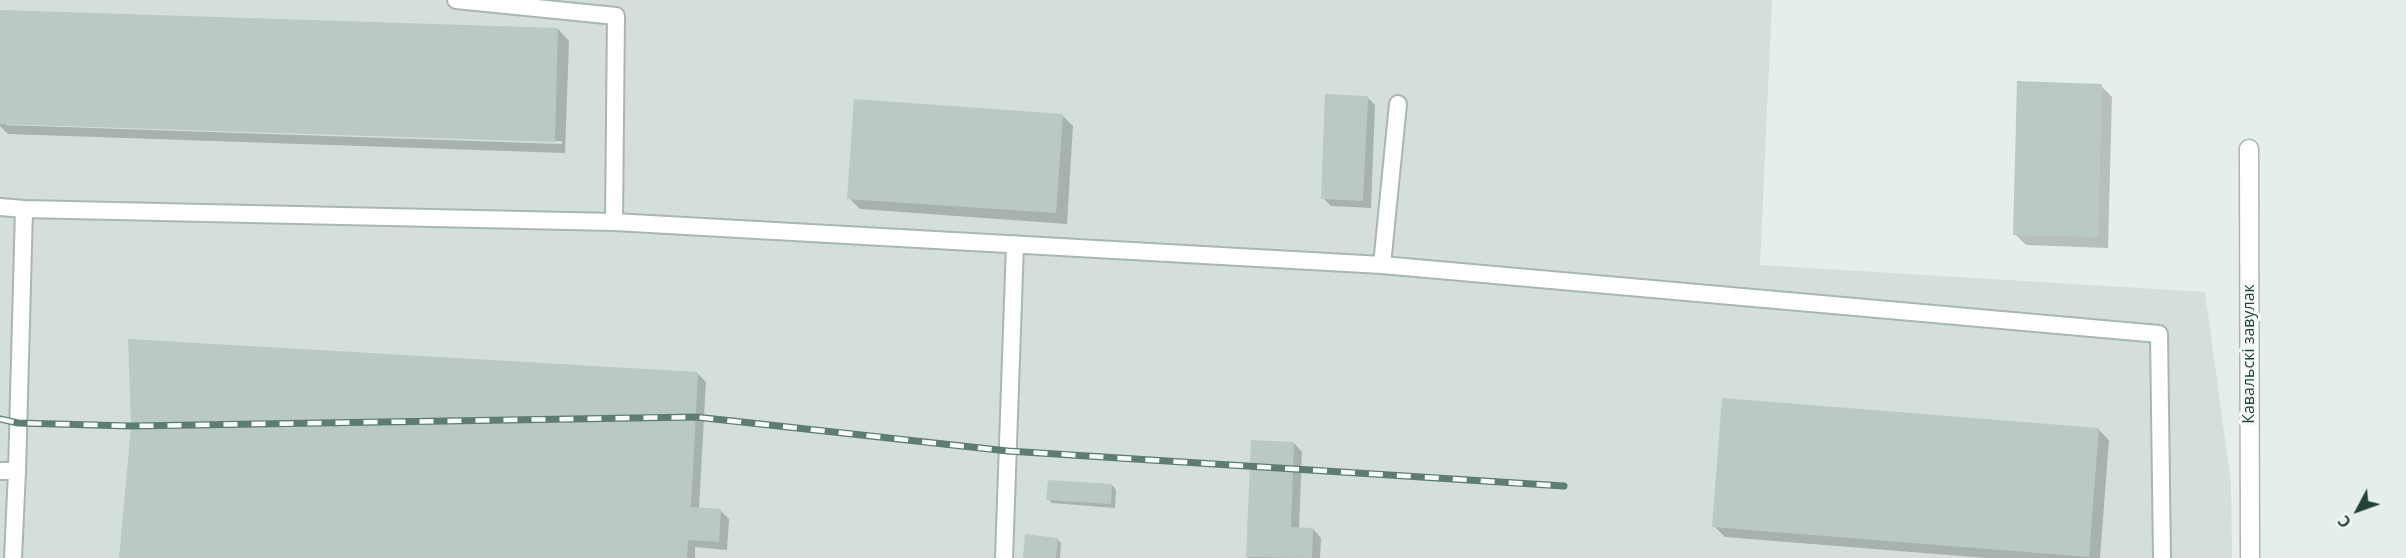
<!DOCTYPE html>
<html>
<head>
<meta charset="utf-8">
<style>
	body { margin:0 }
	#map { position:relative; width:2406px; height:558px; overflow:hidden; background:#e5efea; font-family:"Open Sans",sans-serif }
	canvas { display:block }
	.north { position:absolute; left:2328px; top:480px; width:60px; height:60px; -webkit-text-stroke:4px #f6fbf8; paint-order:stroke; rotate:229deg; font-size:16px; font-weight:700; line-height:24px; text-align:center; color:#224237 }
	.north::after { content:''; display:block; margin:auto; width:21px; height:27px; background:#224237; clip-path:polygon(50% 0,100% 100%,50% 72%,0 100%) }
</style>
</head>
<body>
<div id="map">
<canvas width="2406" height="558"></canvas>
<div class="north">С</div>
</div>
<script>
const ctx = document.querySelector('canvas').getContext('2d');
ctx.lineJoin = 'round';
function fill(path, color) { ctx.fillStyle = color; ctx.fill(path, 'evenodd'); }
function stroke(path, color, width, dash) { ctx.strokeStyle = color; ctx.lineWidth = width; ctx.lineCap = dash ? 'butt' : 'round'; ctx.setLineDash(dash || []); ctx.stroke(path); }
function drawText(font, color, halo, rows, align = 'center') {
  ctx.font = font + ' "Open Sans",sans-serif'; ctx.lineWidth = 6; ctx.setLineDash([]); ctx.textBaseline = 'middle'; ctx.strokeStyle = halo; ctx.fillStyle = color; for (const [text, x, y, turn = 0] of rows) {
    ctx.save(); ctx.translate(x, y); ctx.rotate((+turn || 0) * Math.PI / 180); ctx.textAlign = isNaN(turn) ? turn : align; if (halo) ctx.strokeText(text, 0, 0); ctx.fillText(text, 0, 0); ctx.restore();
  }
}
fill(new Path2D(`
	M 0,0 L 1772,0 L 1760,265 L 2205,292 L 2231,483 L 2232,558 L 0,558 Z`), '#d3dfd8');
fill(new Path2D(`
	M 0,12 L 558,29 L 569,41 L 565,153 L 8,134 L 0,126 ZM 6,122 L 562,141 L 562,144 L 6,125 Z
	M 2101,86 L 2112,97 L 2108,248 L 2026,245 L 2015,234 Z
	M 1367,97 L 1375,105 L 1371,208 L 1331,206 L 1323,198 Z
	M 1062,115 L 1073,126 L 1067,224 L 860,209 L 849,198 Z
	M 698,374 L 706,382 L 699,509 L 720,510 L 729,519 L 727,550 L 695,547 L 695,558 L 120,558 Z
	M 2098,429 L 2109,440 L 2100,558 L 1986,558 L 1725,537 L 1714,526 Z
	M 1294,443 L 1302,452 L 1299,529 L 1313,529 L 1321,538 L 1320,558 L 1248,558 Z
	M 1112,485 L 1116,490 L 1115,508 L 1052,503 L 1048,499 Z
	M 1057,539 L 1061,543 L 1060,558 L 1024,558 Z`), '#0003');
fill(new Path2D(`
	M 0,10 L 558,28 L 555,142 L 0,124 Z
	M 2017,81 L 2102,84 L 2098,237 L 2013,235 Z
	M 1325,94 L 1368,96 L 1363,201 L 1321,199 Z
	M 854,99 L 1063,114 L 1056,213 L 847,199 Z
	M 128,339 L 698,372 L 691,507 L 721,509 L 719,542 L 688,540 L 687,558 L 119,558 L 131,426 Z
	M 1722,398 L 2099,428 L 2089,557 L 1712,527 Z
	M 1251,440 L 1294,442 L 1291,527 L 1313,528 L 1312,558 L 1246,557 Z
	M 1048,480 L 1112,484 L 1111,504 L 1046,500 Z
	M 1025,534 L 1058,538 L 1056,558 L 1023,558 Z`), '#bacac2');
const service = new Path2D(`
	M 0,207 L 24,209 L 17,471
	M 24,209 L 614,222 L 616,16 L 456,0
	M 614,222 L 1382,265 L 1398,104
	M 1382,265 L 2159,334 L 2162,558
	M 0,471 L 17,471 L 13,558
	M 1004,558 L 1015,244`);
const minor = new Path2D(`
	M 2249,149 L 2250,558`);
stroke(service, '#a7b8b1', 20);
stroke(minor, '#a7b8b1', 21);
stroke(service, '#fff', 16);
stroke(minor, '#fff', 18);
const rail = new Path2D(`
	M 0,419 L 18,423 L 131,426 L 696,417 L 1008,451 L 1564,486`);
stroke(rail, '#5d7d72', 7);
stroke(rail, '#f6fbf8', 4.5, [14]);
drawText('16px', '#224237', '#f6fbf8', [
	["Кавальскі завулак",2249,354,-90]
]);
</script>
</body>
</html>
